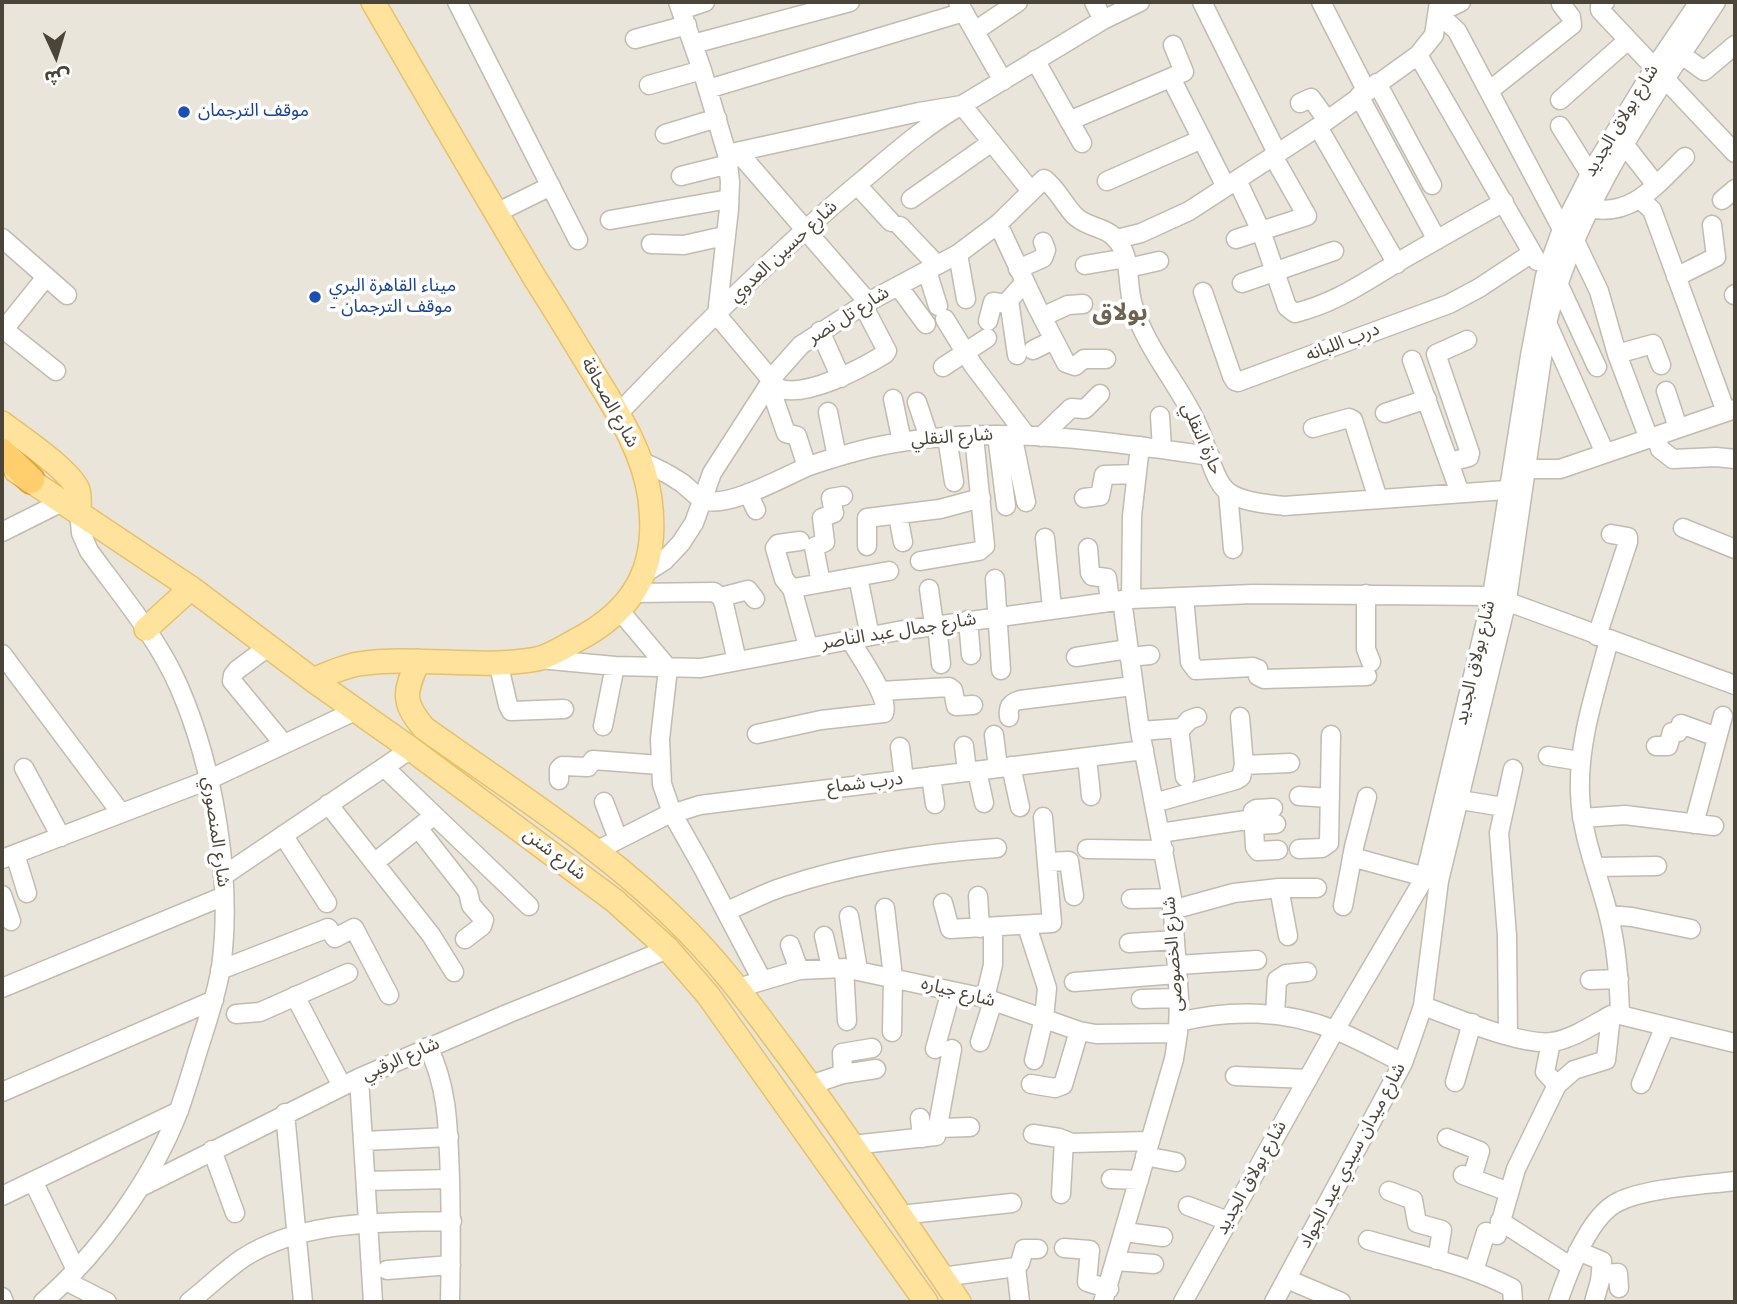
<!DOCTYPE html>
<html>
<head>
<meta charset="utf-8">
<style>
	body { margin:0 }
	#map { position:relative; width:1737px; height:1304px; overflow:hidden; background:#f6f3ec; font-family:"Nunito Sans","Noto Sans Arabic",sans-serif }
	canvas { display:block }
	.frame { position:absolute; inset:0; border:4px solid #4b4439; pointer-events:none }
	.north { position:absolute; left:21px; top:21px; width:70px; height:70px; -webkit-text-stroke:5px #fff; paint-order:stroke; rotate:176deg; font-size:19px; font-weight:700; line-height:28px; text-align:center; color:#4b4439 }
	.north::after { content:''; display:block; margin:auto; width:24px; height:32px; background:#4b4439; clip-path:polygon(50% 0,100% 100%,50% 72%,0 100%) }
</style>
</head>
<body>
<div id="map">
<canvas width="1737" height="1304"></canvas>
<div class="frame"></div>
<div class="north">ش</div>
</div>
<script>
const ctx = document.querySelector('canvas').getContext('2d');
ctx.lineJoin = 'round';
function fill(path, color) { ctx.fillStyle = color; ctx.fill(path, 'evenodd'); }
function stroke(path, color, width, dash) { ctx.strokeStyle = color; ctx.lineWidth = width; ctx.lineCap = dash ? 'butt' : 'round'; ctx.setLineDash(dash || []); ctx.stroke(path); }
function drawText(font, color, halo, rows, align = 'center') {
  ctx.font = font + ' "Nunito Sans","Noto Sans Arabic",sans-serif'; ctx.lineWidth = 7; ctx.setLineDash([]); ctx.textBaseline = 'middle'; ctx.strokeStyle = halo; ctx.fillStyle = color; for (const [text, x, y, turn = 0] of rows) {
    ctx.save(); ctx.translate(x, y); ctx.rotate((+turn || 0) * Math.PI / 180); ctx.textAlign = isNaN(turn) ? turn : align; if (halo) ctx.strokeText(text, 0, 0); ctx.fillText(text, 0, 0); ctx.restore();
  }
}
fill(new Path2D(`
	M 2,2 L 1735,2 L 1735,1302 L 2,1302 Z`), '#eae5da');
const minor = new Path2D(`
	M 457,2 L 578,240
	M 678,2 L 702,70 L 727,154 L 730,182 L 729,209 L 717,315 L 778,388 C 805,399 862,368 885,354 L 887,351 L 863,305
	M 958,2 L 1003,81
	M 1094,2 L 1103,20
	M 1202,2 L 1277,153
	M 1321,2 L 1366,90
	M 1461,2 L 1438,13 L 1457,31 L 1562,229
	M 1605,2 L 1600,6 L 1600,10 L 1735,153
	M 681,10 L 705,2
	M 975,31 L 1018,2
	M 635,39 L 687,25
	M 693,44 L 850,2
	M 1418,55 L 1537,261
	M 1682,55 L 1704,71 L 1735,45
	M 1035,60 L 1082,143
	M 1171,78 L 1226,187
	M 1377,83 L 1432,185
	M 649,85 L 702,70
	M 708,89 L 964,12
	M 1489,91 L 1572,25 L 1571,17 L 1561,4
	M 1359,96 L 1437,240
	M 1560,100 L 1628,40
	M 1300,103 L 1311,98 L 1327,120
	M 1069,121 L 1184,72 L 1173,45
	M 1560,126 L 1590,174
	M 1318,127 L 1397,264
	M 665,134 L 717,118
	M 1624,144 L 1656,185
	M 738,152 L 868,302
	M 727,154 L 919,112 L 962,105 L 1103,20 L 1140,2
	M 681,176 L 729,164
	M 1237,180 L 1261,231 L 1287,307 L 1295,313 C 1339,302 1367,280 1405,258 C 1438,239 1471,220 1504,202
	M 1107,181 L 1202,139
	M 857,185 L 891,222
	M 911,199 L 992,142
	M 1640,199 L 1652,210 L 1655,218 L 1726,412
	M 1722,200 L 1735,189
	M 1589,208 C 1632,218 1657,184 1685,157
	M 496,213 L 551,186
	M 610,220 L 729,199
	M 998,224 L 1036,305 L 1066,363 L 1075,366 L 1084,359 L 1106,359
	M 900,226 L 937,265
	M 2,238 L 67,295
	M 1117,239 L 1141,233 L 1189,211 L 1318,127 L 1418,55 L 1434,35 L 1439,2
	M 1236,239 L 1307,216 L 1273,156
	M 1575,241 L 1599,291 L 1617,354 L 1649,439
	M 651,244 L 684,245 L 724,236
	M 958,254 L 966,299
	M 1085,265 L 1126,258
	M 1128,268 L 1159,261
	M 1018,269 L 1043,258 L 1046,250 L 1043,242
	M 927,271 L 938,306
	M 1676,277 L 1716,257 L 1712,225
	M 1242,283 L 1334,251
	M 1558,283 L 1597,367
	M 898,286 L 926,324
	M 1203,292 L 1232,376 L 1235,381 L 1238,382 L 1449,304 L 1479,288 L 1532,253
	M 1734,295 L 1735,294
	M 1042,317 L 1068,305 L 1083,304
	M 945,319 L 973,365 L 1026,435
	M 988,321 L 993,302 L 1009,304
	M 1547,323 L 1605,453
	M 2,328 L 56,371
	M 820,331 L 841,378
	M 2,332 L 46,277
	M 1033,350 L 1053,340
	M 1617,354 L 1653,344 L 1661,365
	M 1017,355 L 1009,300 L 1025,282
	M 1412,360 L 1460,493
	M 943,367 L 987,338
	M 769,384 L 786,433 L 797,436 L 807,467
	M 1666,391 L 1678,428
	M 893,399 L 902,442
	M 917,402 L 929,438
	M 828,412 L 837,457
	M 1385,413 L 1427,399
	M 618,414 C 696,332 777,251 864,179 C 896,152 926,125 962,105 L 1031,191
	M 1160,416 L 1162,449
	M 1313,428 L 1349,418 L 1353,420 L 1378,499
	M 1012,434 L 1026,502
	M 997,435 L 1006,506
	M 1656,436 L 1660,449 L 1673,459 L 1716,457 L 1735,459
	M 947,437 L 954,482
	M 1041,437 L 1071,408 L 1085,409 L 1100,394
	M 640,461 C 655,467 669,474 682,483 C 689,488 696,497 704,500 C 728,509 785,476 809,466 C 829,459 850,453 870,448 C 982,422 1098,440 1210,456
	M 1450,462 L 1469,457 L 1470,453 L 1436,354 L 1467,340
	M 1527,469 L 1560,469 L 1735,409
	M 1228,492 L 1233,549
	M 748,493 L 756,510
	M 1084,498 L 1100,496 L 1104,475 L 1136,474
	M 898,516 L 903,542
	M 1683,528 L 1735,549
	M 2,532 L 70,498
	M 1045,538 L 1052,608
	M 867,546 L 867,518 L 940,509 L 981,498
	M 1088,548 L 1090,573 L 1092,576 L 1107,578 L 1110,601
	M 920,561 L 979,551 L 985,546 L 974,436
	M 642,575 L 664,561 L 681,543 L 694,523 L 712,473 L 777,372 L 801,345 L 868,302 L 958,254 L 998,224 L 1044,179 C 1057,188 1064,205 1075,216 C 1091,231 1110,224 1122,248 C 1131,265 1127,287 1133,305 C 1147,352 1183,388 1201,433 C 1207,448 1214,481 1227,491 C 1240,502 1267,504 1284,506 L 1520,489
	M 995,579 L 1001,670
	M 859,582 L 870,636
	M 821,583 L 814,547 L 825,542 L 822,518 L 834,513 L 831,498 L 843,496
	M 929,589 L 934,625
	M 793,590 L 784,579 L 775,548 L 778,544 L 800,541
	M 635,593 L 714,592 L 721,597 L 724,604 L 737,661
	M 1366,594 L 1366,649 L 1371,662
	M 721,597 L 748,590 L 755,599
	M 1184,597 L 1190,662 L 1196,670 L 1253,667 L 1258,669 L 1258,676 L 1264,679 L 1367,676
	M 1131,599 L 1132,516 L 1140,446
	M 620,611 L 668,668
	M 968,620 L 971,655
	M 937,625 L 941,664
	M 1597,636 L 1628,542 L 1628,537 L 1611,534
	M 1609,640 C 1596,690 1578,740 1580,793 C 1581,834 1598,874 1608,913 C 1617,947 1619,980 1620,1015
	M 808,646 L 793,592 L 794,588 L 889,571
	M 268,647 L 237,670 L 233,675 L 232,681 L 284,744
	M 2,654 L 121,813
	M 1076,657 L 1128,649
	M 1129,657 L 1150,655
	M 539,659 L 615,666 L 701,668 L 898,631 L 1131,599 L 1253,594 L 1492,596 L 1735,685
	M 498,662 L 508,705 L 511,711 L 564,709
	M 668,668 L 660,739 L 662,784 L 672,813 L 703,868 L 762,980
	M 881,691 L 949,687 L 953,690 L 956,706 L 973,705
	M 1009,717 C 1008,707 1010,703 1020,700 L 1133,686
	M 603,726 L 615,666
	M 1179,728 L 1185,777
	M 1140,731 L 1182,728 L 1189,720 L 1197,717
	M 757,734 L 821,720 L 884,713 C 890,697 859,656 850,639
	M 994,735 L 998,768
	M 964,746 L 967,772
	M 1656,746 L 1668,746 L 1672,732 L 1678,732 L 1681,724 L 1717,737
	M 900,747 L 904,779
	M 1548,756 L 1580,761
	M 1087,757 L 1091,796
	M 1244,765 L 1290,763
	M 1011,766 L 1020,807
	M 384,767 L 529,906
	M 24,768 L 61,837
	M 977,771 L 984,803
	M 931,776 L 935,804
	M 559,780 L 559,769 L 562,766 L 588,767 L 593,760 L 660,765
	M 1299,796 L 1330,798
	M 1460,800 L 1504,807
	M 604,802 L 618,839
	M 1154,803 L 1236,780 L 1241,777 L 1244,765 L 1240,717
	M 328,804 L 431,935 L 454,972
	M 1273,808 L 1256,809 L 1253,811 L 1255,847 L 1258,851 L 1278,850
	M 1582,818 L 1625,815 L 1714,826
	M 1694,824 L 1723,716
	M 1253,825 L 1276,824
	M 418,828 L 468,892 L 471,905 L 484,920 L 482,926 L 465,939
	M 1160,833 L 1253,819
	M 283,835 L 327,903
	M 1087,849 L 1164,850
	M 1299,849 L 1322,848 L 1329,843 L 1331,735
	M 596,851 L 665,816 L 700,805 L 1144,750
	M 15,854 L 27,893
	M 1352,857 L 1436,880
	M 2,859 L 208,780 L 357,710
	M 1047,862 L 1069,861 L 1074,896
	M 374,863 L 427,821
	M 1595,867 L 1657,866
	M 223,876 L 411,749
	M 1279,888 L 1288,936
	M 2,895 L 11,921
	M 978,896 L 980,928
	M 1131,899 L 1172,898
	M 943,903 L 950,929 L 1052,923 L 1043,817
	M 1343,906 L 1354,847 L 1367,797
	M 885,908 L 893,977 L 892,1032
	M 1172,910 L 1234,893 L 1279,888 L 1317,888
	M 727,911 C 746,903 766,892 786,886 C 854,863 925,853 997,848
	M 1609,915 L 1632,917 L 1691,929
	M 849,916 L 858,970
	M 1027,926 L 1047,988 L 1044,1018 L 1034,1060
	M 824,936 L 831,967
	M 1129,943 L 1175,940
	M 790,945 L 799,970
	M 1177,965 L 1257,960
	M 844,968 L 847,1021
	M 220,970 L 328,928 L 335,938 L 354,928 L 389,995
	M 1590,980 L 1619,979
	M 1074,982 L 1177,974
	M 2,988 L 224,896
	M 738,988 L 799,970 L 844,968 L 985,998 L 1079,1031 L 1096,1034 L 1178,1033
	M 295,996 L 342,1086
	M 985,998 L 993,965 L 993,928
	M 1141,999 L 1179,998
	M 1423,1006 C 1455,1017 1520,1046 1552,1042 C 1572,1039 1593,1025 1611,1015 L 1620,1015 L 1735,1043
	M 236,1014 L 260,1012 L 348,973
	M 1275,1015 L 1277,980 L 1286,974 L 1307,972
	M 1179,1022 C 1230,1009 1285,1010 1335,1030 C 1358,1039 1381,1052 1403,1063
	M 1508,1034 L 1507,936 L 1499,833 L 1513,769
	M 980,1042 L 993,1001
	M 1551,1042 L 1545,1072 L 1557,1085
	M 428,1047 C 449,1089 448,1133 450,1178 C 451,1220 451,1261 450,1302
	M 935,1049 L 951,991
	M 843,1074 L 842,1053 L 872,1048
	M 1235,1076 L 1308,1079
	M 359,1078 L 373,1302
	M 1455,1082 L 1472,1023
	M 1031,1084 L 1055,1088 L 1063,1085 L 1079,1031
	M 1641,1084 L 1665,1026
	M 810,1085 L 843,1074 L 876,1069
	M 2,1092 L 214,1000
	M 285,1113 L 303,1302
	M 920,1118 L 922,1138
	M 939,1128 L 970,1127
	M 1033,1134 L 1059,1138 L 1072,1143 L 1149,1141
	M 1447,1138 L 1480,1151 L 1472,1178
	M 364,1141 L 449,1137
	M 852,1145 L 936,1136 L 952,1049
	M 212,1150 L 235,1213
	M 1145,1156 L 1176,1162
	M 1463,1175 L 1509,1192
	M 1111,1179 L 1139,1180
	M 33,1181 L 76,1270
	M 366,1181 L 450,1179
	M 141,1187 L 359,1078 L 507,1014 L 668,949
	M 1389,1191 L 1413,1200 L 1417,1223 L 1442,1230 L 1437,1260
	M 1061,1194 L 1064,1140
	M 2,1196 L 179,1111
	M 1188,1206 L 1228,1221
	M 900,1215 L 1012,1203
	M 1500,1221 L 1570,1266
	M 1125,1232 L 1163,1237
	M 1368,1240 C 1416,1254 1468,1265 1512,1288 L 1513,1302
	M 1064,1248 L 1090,1250 L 1087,1282 L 1109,1289
	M 1578,1251 L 1602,1261 L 1600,1281 L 1594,1302
	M 1116,1261 L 1154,1264
	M 1016,1267 L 1020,1302
	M 387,1270 L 451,1265
	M 1474,1271 L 1486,1232 L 1497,1235 L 1516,1169 L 1557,1085 L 1574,1070 L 1606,1060 L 1611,1015
	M 1601,1274 L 1618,1273 L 1619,1288
	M 942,1277 L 1016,1267 L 1020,1263 L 1024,1249 L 1038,1249
	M 1287,1279 L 1341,1302
	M 66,1281 L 107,1302
	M 2,1297 L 4,1302
	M 43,1302 C 98,1254 153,1179 179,1110 C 187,1088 193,1066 200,1044 C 208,1019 217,993 221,967 C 233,881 214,767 179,687 C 158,638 120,594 89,551 L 81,533 L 79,512
	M 189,1302 C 207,1288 224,1271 243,1258 C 304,1219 382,1223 452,1221
	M 1103,1302 L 1174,1059 L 1178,1033 L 1179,998 L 1172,898 L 1140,731 L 1122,600
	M 1183,1302 L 1335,1030 L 1425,877 L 1492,596 L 1530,356 L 1545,276 L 1562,229 L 1590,174 L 1655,67 L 1699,2
	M 1274,1302 L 1403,1063 L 1423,1006 L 1439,881 L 1507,600 L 1547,323 C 1577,203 1650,103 1716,2
	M 1558,1302 C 1568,1273 1589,1216 1618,1202 C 1646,1188 1703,1185 1735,1181`);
const major = new Path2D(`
	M 2,423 C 21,438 69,469 78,490 C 80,497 79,505 79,512
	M 16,471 L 191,588 L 313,680 L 411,749 L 615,901 L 668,949 L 708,995 L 926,1302
	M 146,629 L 191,588
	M 418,661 C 405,692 401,701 424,728 C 509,789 601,846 676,920 C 719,961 752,1007 787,1054 C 847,1135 903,1219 959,1302
	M 313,680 C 327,674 342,667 358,664 C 417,655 478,670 537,659 C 550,656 564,647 575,641 C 635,610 659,567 650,499 C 644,453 618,413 594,374 C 575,343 556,311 536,280 C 481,188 427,95 373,2`);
const highway = new Path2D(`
	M 2,452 L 31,480`);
stroke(minor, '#c2bbae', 21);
stroke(major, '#e6c16a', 26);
stroke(highway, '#e0a43c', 30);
stroke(minor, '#fff', 18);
stroke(major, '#ffe39c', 23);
stroke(highway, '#ffcf6e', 26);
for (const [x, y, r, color] of [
	[184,112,7,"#1a4fb4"],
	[315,297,7,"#1a4fb4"]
]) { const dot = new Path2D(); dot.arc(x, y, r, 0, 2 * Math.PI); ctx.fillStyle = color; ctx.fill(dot); stroke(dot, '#fff', 2.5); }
drawText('18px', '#164399', '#fff', [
	["موقف الترجمان",198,112],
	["ميناء القاهرة البري",329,287],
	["- موقف الترجمان",329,308]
], 'left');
drawText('18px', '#4b4439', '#fff', [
	["شارع بولاق الجديد",1622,121,-59],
	["شارع حسين العدوي",784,252,-43],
	["شارع تل نصر",849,316,-32],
	["درب اللبانه",1343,343,-21],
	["شارع الصحافة",609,403,61],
	["شارع النقلي",952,438,-4],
	["حارة النقلي",1201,439,66],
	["شارع جمال عبد الناصر",899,632,-9],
	["شارع بولاق الجديد",1476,663,-77],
	["درب شماع",865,784,-7],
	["شارع المنصوري",215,832,82],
	["شارع شنن",554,855,37],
	["شارع الخصوصى",1174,954,-94],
	["شارع جياره",958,993,14],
	["شارع الرقبي",401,1060,-24],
	["شارع ميدان سيدي عبد الجواد",1353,1156,-62],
	["شارع بولاق الجديد",1252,1178,-61]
]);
drawText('bold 24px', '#6e6250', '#fff', [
	["بولاق",1120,314]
]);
</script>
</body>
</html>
